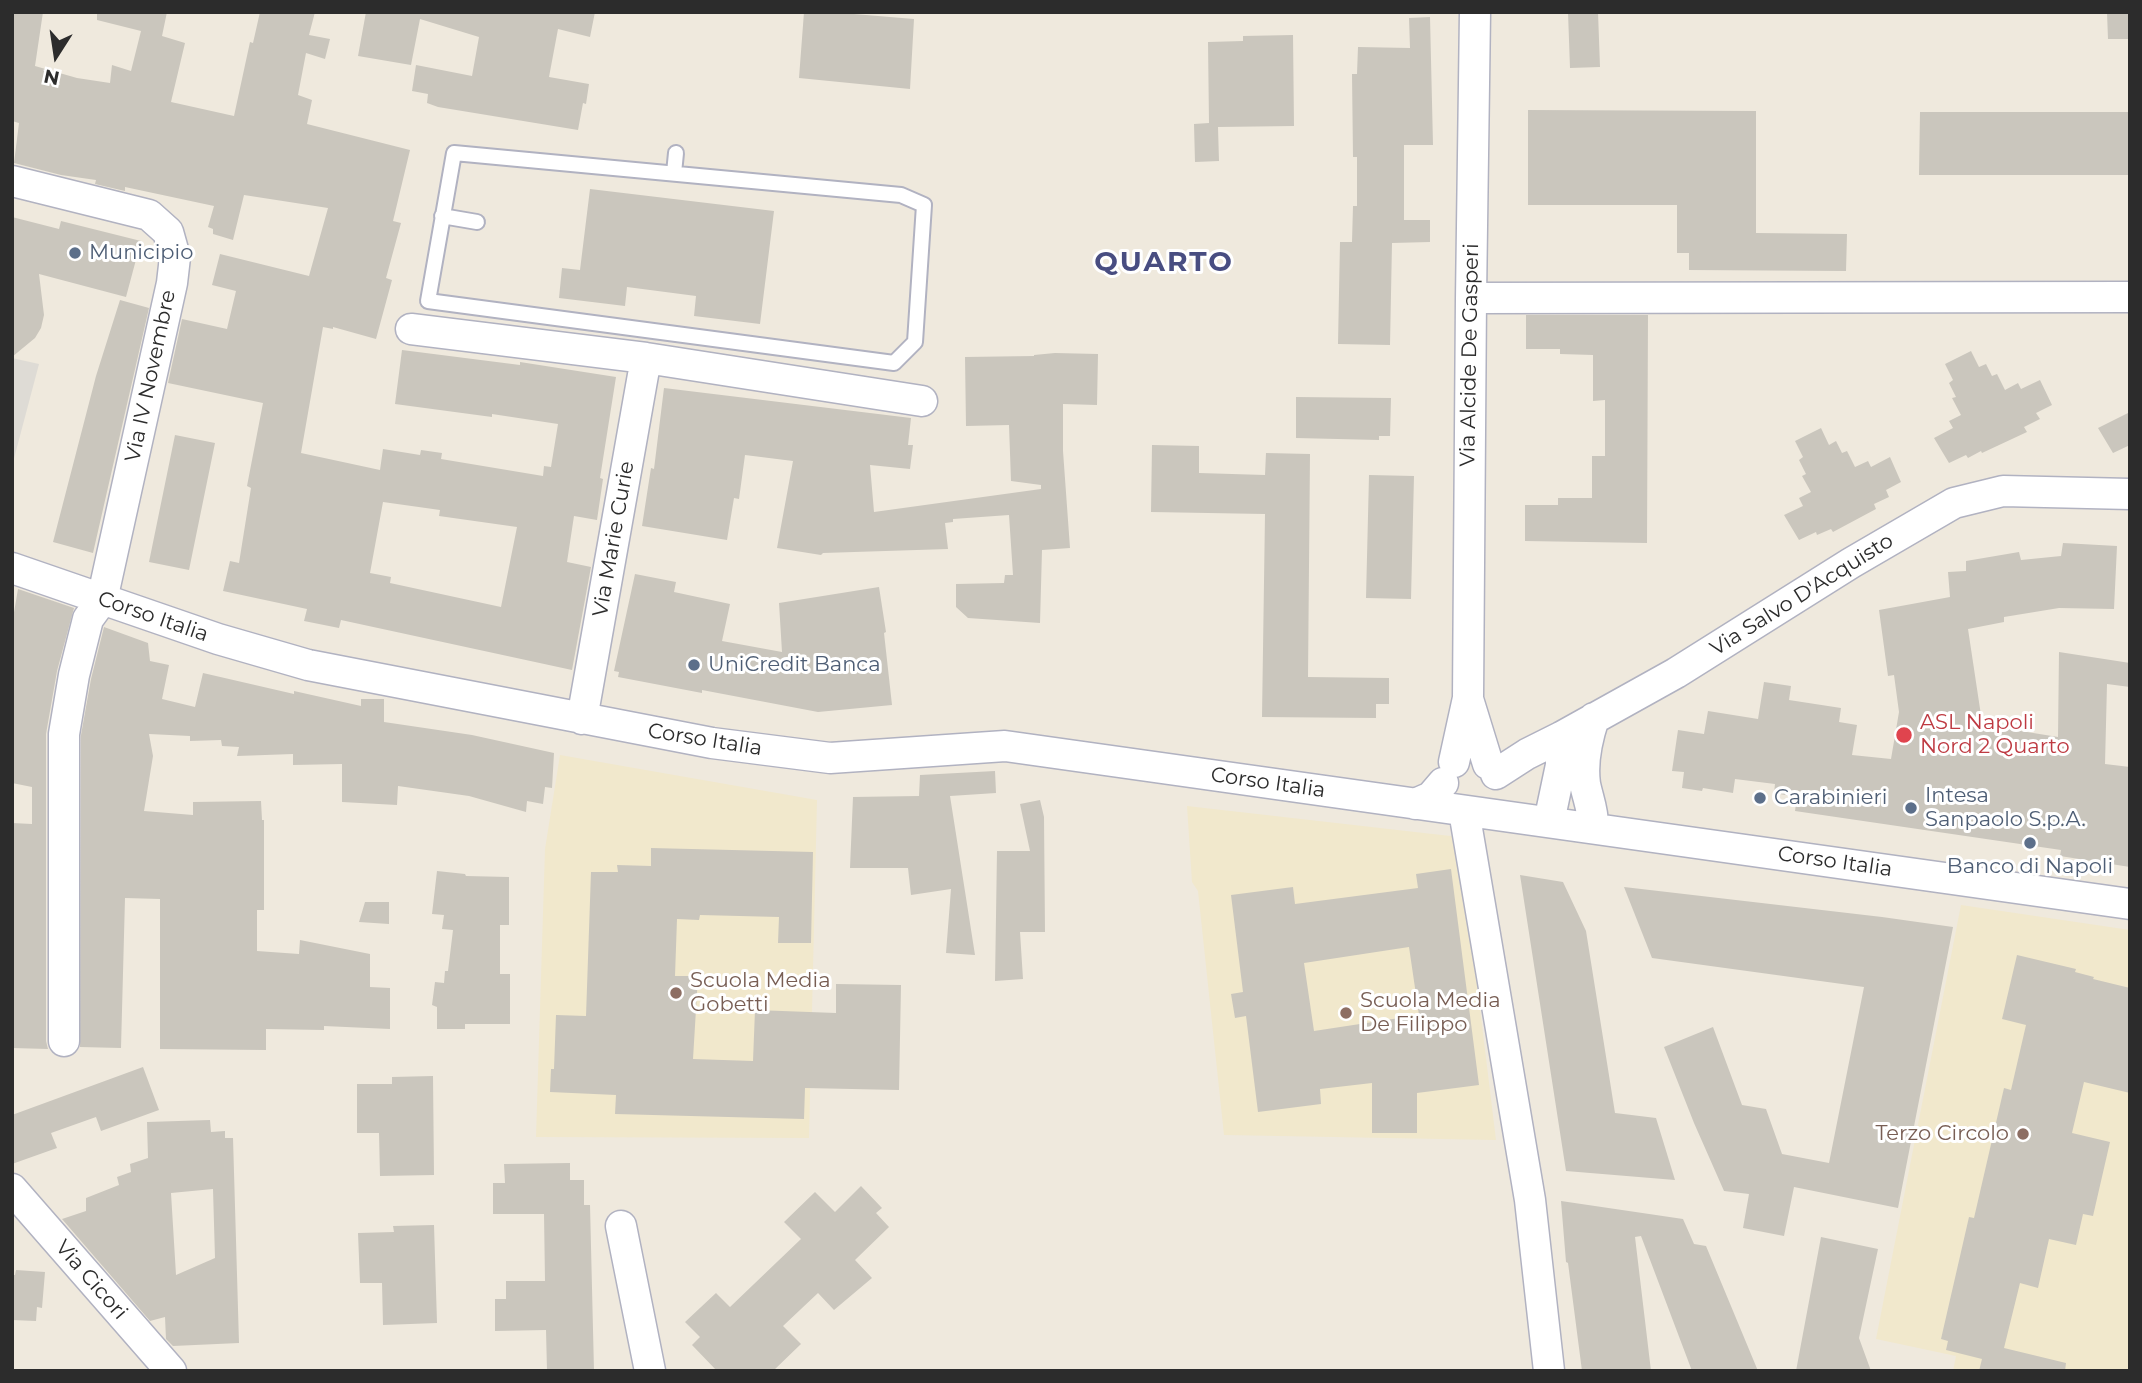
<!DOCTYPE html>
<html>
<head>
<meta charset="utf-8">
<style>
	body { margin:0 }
	#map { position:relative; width:2142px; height:1383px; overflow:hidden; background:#efe9dd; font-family:Montserrat,sans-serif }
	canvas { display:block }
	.frame { position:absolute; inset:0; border:14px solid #2c2c2c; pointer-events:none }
	.north { position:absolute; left:21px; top:21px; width:70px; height:70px; -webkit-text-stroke:5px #fff; paint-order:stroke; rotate:192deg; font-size:19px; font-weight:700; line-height:28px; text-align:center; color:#2c2c2c }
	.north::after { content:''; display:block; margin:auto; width:24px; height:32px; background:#2c2c2c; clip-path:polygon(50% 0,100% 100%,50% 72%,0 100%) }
</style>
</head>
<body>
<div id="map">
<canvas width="2142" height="1383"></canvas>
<div class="frame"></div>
<div class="north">N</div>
</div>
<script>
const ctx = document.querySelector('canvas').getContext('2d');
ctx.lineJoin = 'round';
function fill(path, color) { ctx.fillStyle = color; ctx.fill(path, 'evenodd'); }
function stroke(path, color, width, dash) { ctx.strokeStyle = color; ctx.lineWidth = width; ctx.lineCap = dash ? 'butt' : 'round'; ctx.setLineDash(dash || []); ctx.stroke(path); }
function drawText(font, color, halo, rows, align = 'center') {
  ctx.font = font + ' Montserrat,sans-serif'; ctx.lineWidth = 6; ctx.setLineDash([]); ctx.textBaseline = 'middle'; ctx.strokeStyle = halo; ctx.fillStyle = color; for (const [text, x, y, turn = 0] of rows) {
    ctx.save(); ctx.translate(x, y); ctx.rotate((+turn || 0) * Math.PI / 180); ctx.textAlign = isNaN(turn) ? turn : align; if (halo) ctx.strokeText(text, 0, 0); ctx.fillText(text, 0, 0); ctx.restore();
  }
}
fill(new Path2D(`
	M 560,755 L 817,800 L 809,1138 L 536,1137 L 545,849 Z
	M 1187,806 L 1459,837 L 1496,1140 L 1224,1135 L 1198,891 L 1192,882 Z
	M 1961,905 L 2130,930 L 2130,1371 L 1953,1371 L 1956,1356 L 1876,1339 Z`), '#f1e8cc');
fill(new Path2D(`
	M 12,358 L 39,364 L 12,466 Z`), '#dedbd5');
fill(new Path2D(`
	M 12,12 L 43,12 L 35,66 L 77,78 L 110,83 L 112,65 L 131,71 L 141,31 L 97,20 L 97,12 L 167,12 L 162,36 L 185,43 L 171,102 L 234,116 L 250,42 L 253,43 L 260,12 L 315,12 L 309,35 L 330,39 L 325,59 L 306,53 L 298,95 L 312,100 L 307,124 L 410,150 L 393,221 L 401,223 L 386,278 L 392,280 L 376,339 L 333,327 L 333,329 L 323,327 L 301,453 L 380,470 L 383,449 L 420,455 L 421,450 L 442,453 L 441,459 L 543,476 L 544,466 L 551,467 L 558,424 L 492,414 L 492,417 L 395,404 L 402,350 L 520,365 L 520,362 L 616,377 L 600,478 L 603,479 L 597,520 L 574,516 L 567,562 L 591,567 L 572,670 L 341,620 L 339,628 L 304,621 L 307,609 L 223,591 L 230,561 L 239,563 L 251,488 L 247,486 L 263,403 L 168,383 L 182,319 L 227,329 L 236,291 L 212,285 L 220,254 L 309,276 L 328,208 L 244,195 L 233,240 L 213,234 L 213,229 L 208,227 L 214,206 L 125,187 L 125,191 L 95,184 L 96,180 L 61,175 L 14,163 L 19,123 L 12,121 ZM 383,502 L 440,510 L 439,516 L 517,527 L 501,607 L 390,583 L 391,577 L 370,573 Z
	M 366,12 L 595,12 L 590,37 L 558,29 L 549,77 L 589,84 L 586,104 L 583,103 L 578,130 L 438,107 L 427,103 L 428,94 L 412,91 L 416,65 L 472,76 L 479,37 L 420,19 L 411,65 L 358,56 Z
	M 804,12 L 830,12 L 914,19 L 910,89 L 799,78 Z
	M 1568,12 L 1598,12 L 1600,67 L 1570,68 Z
	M 2107,12 L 2130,12 L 2130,39 L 2108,39 Z
	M 1430,17 L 1433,145 L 1404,145 L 1404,220 L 1430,220 L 1430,242 L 1392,243 L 1390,345 L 1338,344 L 1340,242 L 1352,242 L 1353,206 L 1357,206 L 1357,157 L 1353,157 L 1352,74 L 1357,74 L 1358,47 L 1410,48 L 1409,18 Z
	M 1293,35 L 1294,126 L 1218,127 L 1219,161 L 1195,162 L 1194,124 L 1209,123 L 1208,42 L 1243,41 L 1243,36 Z
	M 1528,110 L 1756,111 L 1756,233 L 1847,234 L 1846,271 L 1689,270 L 1689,253 L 1677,253 L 1677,205 L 1528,205 Z
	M 1920,112 L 2130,112 L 2130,175 L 1919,175 Z
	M 590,189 L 774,211 L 760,324 L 694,316 L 696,296 L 627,287 L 625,306 L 559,298 L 562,268 L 580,270 Z
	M 12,217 L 59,229 L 61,221 L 141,241 L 126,297 L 39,274 L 44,315 L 41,328 L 35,338 L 12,357 Z
	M 120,300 L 149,308 L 93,553 L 53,542 L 96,376 Z
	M 1526,315 L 1648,315 L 1647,543 L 1525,541 L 1525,505 L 1558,505 L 1558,498 L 1592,498 L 1592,456 L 1605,456 L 1605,400 L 1593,401 L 1593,355 L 1560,354 L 1560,349 L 1526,349 Z
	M 1971,351 L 1979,367 L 1986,364 L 1992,376 L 1997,374 L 2005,390 L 2018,383 L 2021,389 L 2040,380 L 2052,405 L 2036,413 L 2040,419 L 2024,427 L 2027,432 L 1982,453 L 1981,451 L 1968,458 L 1966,455 L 1949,463 L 1934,438 L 1953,428 L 1949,421 L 1961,415 L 1952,398 L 1956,397 L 1949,383 L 1953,380 L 1945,364 Z
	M 1055,353 L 1098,354 L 1097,405 L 1063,404 L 1063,451 L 1070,548 L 1042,550 L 1040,623 L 968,618 L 956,607 L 956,584 L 1004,583 L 1005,575 L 1013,575 L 1009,515 L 953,519 L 953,522 L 945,523 L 948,549 L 823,553 L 821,555 L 777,548 L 793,461 L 745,455 L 739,499 L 734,498 L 727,540 L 642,526 L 651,468 L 654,469 L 664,388 L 911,418 L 908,445 L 913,445 L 910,469 L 870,465 L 874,512 L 1041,489 L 1041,485 L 1011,481 L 1009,425 L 966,426 L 965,357 L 1034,356 L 1034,355 Z
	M 1296,397 L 1391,398 L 1390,436 L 1379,436 L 1379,440 L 1296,438 Z
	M 2130,412 L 2130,445 L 2113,453 L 2098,428 Z
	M 1821,428 L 1829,445 L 1836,441 L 1842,453 L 1847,451 L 1855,467 L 1868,461 L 1871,467 L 1890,457 L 1901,482 L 1886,490 L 1889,497 L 1874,504 L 1876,509 L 1833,532 L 1831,529 L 1817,535 L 1816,532 L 1799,540 L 1784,515 L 1803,506 L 1799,498 L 1811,492 L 1802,476 L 1806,474 L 1799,460 L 1803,457 L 1795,441 Z
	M 175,435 L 215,443 L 189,570 L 149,562 Z
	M 1152,445 L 1199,446 L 1199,473 L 1265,475 L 1266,453 L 1310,454 L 1308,677 L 1389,678 L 1389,704 L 1376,704 L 1376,718 L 1262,717 L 1265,514 L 1151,512 Z
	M 1369,475 L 1414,476 L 1411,599 L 1366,598 Z
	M 2063,543 L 2117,546 L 2114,609 L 2059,608 L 2004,617 L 2004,622 L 1968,629 L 1982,722 L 1990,724 L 1990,726 L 2058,737 L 2059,652 L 2130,663 L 2130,687 L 2107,684 L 2105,764 L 2130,767 L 2130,867 L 2060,856 L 2061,850 L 1795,811 L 1797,797 L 1774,793 L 1775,784 L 1735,779 L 1733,793 L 1703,788 L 1702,791 L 1682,788 L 1684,772 L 1672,771 L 1678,730 L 1704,734 L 1708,711 L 1758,719 L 1764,682 L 1791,686 L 1789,700 L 1841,708 L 1839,722 L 1857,725 L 1852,755 L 1891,759 L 1899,712 L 1894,675 L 1888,676 L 1879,610 L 1950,597 L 1948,572 L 1966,571 L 1966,561 L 2019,552 L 2021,560 L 2061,556 Z
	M 635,574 L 676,582 L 674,592 L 730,604 L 722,641 L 782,652 L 779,603 L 879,587 L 886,632 L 884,633 L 892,705 L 818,712 L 702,690 L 702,693 L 618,677 L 619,672 L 614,671 Z
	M 18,589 L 74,608 L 57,671 L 46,734 L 46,1041 L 48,1049 L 12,1048 L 12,823 L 32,824 L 32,787 L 12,783 L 12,624 Z
	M 104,627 L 148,643 L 150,661 L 169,665 L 162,699 L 195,707 L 203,673 L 294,694 L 294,691 L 361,706 L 361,699 L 384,699 L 384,722 L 472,735 L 554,753 L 552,788 L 545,787 L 543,804 L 527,801 L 526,812 L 469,796 L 398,786 L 397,805 L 342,802 L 342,764 L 293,765 L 293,754 L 237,756 L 239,747 L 222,746 L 221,740 L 190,741 L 190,736 L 149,734 L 153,756 L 144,811 L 193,815 L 193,802 L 261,801 L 262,820 L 264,820 L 264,910 L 257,910 L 257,951 L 299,954 L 300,940 L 370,954 L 370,987 L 390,988 L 390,1029 L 324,1026 L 324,1030 L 266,1029 L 266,1050 L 160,1049 L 160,899 L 125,898 L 121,1048 L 80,1047 L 81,735 L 91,679 Z
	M 995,771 L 996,793 L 950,796 L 975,955 L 946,953 L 951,889 L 911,895 L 908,868 L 850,868 L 853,797 L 919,796 L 920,775 Z
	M 1040,800 L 1044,817 L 1045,932 L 1020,932 L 1023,979 L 995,981 L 997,851 L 1030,851 L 1020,804 Z
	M 651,848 L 813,852 L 811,943 L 778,943 L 779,917 L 700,915 L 699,920 L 677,919 L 675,976 L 698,976 L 693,1059 L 753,1061 L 755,1010 L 836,1013 L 836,984 L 901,985 L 899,1090 L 805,1088 L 804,1119 L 615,1114 L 616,1095 L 550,1092 L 551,1069 L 554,1069 L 556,1015 L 586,1016 L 591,872 L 618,872 L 617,865 L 651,866 Z
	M 1451,869 L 1479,1085 L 1417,1093 L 1417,1133 L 1372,1133 L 1372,1083 L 1320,1089 L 1321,1104 L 1258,1112 L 1246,1016 L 1235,1018 L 1231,994 L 1243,992 L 1231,895 L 1293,887 L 1295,904 L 1418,888 L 1416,874 ZM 1409,947 L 1419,1015 L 1314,1031 L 1304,963 Z
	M 437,871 L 465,874 L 466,876 L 509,877 L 509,925 L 500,925 L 500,974 L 510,974 L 510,1024 L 465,1024 L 465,1029 L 437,1029 L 437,1007 L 432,1005 L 435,982 L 444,983 L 445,971 L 448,971 L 453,930 L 442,929 L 444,915 L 432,914 Z
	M 1520,875 L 1563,882 L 1586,931 L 1615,1113 L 1656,1118 L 1675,1180 L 1566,1171 Z
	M 1624,887 L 1882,917 L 1953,927 L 1898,1208 L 1794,1187 L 1784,1236 L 1743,1228 L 1749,1194 L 1724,1191 L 1694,1123 L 1664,1047 L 1713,1027 L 1742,1105 L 1766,1109 L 1782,1154 L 1829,1163 L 1864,987 L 1652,958 Z
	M 365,902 L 389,902 L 389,924 L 359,922 Z
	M 2017,955 L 2076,969 L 2075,972 L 2094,977 L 2093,979 L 2130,988 L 2130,1093 L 2084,1082 L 2072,1133 L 2110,1142 L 2093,1216 L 2083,1214 L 2076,1245 L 2049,1239 L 2038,1288 L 2020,1283 L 2004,1348 L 2066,1363 L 2065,1371 L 1979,1371 L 1982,1359 L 1946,1350 L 1948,1341 L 1941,1339 L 1969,1217 L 1974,1218 L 2004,1088 L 2011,1090 L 2026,1025 L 2002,1019 Z
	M 143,1067 L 159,1110 L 101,1131 L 96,1117 L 51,1133 L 57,1148 L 12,1164 L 12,1115 Z
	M 433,1076 L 434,1175 L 380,1176 L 379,1133 L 357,1133 L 357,1084 L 392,1084 L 392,1077 Z
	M 210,1120 L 211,1132 L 225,1131 L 225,1138 L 233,1138 L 239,1343 L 173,1346 L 166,1339 L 165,1317 L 150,1321 L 62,1219 L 86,1211 L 86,1198 L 119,1185 L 117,1177 L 131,1172 L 130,1164 L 148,1158 L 147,1122 ZM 213,1189 L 215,1258 L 176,1275 L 171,1193 Z
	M 570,1163 L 570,1180 L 584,1180 L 584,1205 L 590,1205 L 594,1371 L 547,1371 L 546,1330 L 495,1331 L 495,1299 L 506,1299 L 506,1281 L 545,1281 L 544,1214 L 493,1214 L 493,1183 L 505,1183 L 504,1164 Z
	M 861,1186 L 882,1208 L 876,1213 L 889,1227 L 855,1260 L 872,1278 L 834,1310 L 818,1293 L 783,1326 L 801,1344 L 773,1371 L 717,1371 L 692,1345 L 700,1337 L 685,1322 L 716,1293 L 730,1307 L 801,1239 L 784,1222 L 815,1192 L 835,1212 Z
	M 1561,1201 L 1683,1219 L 1694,1244 L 1706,1246 L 1758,1371 L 1692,1371 L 1641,1236 L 1635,1237 L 1651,1371 L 1582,1371 L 1568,1263 L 1566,1262 Z
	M 434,1225 L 437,1323 L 383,1325 L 382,1283 L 360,1283 L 358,1233 L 394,1232 L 393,1226 Z
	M 1821,1237 L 1878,1249 L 1859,1338 L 1871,1371 L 1796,1371 Z
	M 16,1270 L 45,1272 L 42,1308 L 37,1307 L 36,1321 L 12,1320 L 12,1275 L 15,1275 Z`), '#cac6bd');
const service = new Path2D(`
	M 454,153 L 901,195 L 924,205 L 915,342 L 894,363 L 428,301 Z
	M 674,173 L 676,153
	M 442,216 L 477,222`);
const minor = new Path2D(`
	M 12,181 L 149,215 L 168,232 L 175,257 L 172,283 L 102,600 L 88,619 L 74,675 L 64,734 L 64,1041
	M 1471,298 L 2130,297
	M 411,329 L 646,358 L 922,401
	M 12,568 L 218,639 L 308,665 L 712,743 L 830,758 L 1005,746 L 2130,904
	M 1468,699 L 1488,764
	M 582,719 L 646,358
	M 1454,762 L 1468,698 L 1471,298 L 1475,12
	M 1496,774 L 1527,754 L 1561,737 L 1676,673 L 1851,563 L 1954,503 L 2003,491 L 2130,494
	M 1415,804 L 1431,797 L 1443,783
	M 1464,811 L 1530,1200 L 1549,1371
	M 1549,822 L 1561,765 L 1561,737
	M 1593,828 C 1594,812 1588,799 1585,784 C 1582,762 1587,739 1594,718
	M 12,1189 L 171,1371
	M 621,1226 L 650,1371`);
stroke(service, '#b1b2c1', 18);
stroke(minor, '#b1b2c1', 33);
stroke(service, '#fff', 14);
stroke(minor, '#fff', 30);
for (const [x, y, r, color] of [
	[75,253,7,"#5c6f8a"],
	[694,665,7,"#5c6f8a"],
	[1904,735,9,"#e0444e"],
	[1760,798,7,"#5c6f8a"],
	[1911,808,7,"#5c6f8a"],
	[2030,843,7,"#5c6f8a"],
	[676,993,7,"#8d6e63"],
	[1346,1013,7,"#8d6e63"],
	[2023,1134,7,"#8d6e63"]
]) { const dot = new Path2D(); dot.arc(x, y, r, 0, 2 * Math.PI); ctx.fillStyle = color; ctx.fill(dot); stroke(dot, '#fff', 2.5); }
drawText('21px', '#4e5e75', '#fff', [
	["Municipio",89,253],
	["UniCredit Banca",708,665],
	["Intesa",1925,796],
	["Sanpaolo S.p.A.",1925,820],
	["Carabinieri",1774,798],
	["Banco di Napoli",2030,867,"center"]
], 'left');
drawText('21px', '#2c2c2c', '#fff', [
	["Via Alcide De Gasperi",1470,355,-89],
	["Via IV Novembre",151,376,-78],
	["Via Marie Curie",614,539,-80],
	["Via Salvo D'Acquisto",1802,595,-32],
	["Corso Italia",153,617,19],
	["Corso Italia",705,740,9],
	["Corso Italia",1268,783,8],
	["Corso Italia",1835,862,8],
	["Via Cicori",91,1280,49]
]);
drawText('21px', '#be3a42', '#fff', [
	["ASL Napoli",1920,723],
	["Nord 2 Quarto",1920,747]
], 'left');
drawText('21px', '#785e54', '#fff', [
	["Scuola Media",690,981],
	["Gobetti",690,1005],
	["Scuola Media",1360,1001],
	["De Filippo",1360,1025],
	["Terzo Circolo",2009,1134,"right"]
], 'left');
ctx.letterSpacing = '2px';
drawText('bold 28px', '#484d81', '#fff', [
	["QUARTO",1164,263]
]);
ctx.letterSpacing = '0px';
</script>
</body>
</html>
